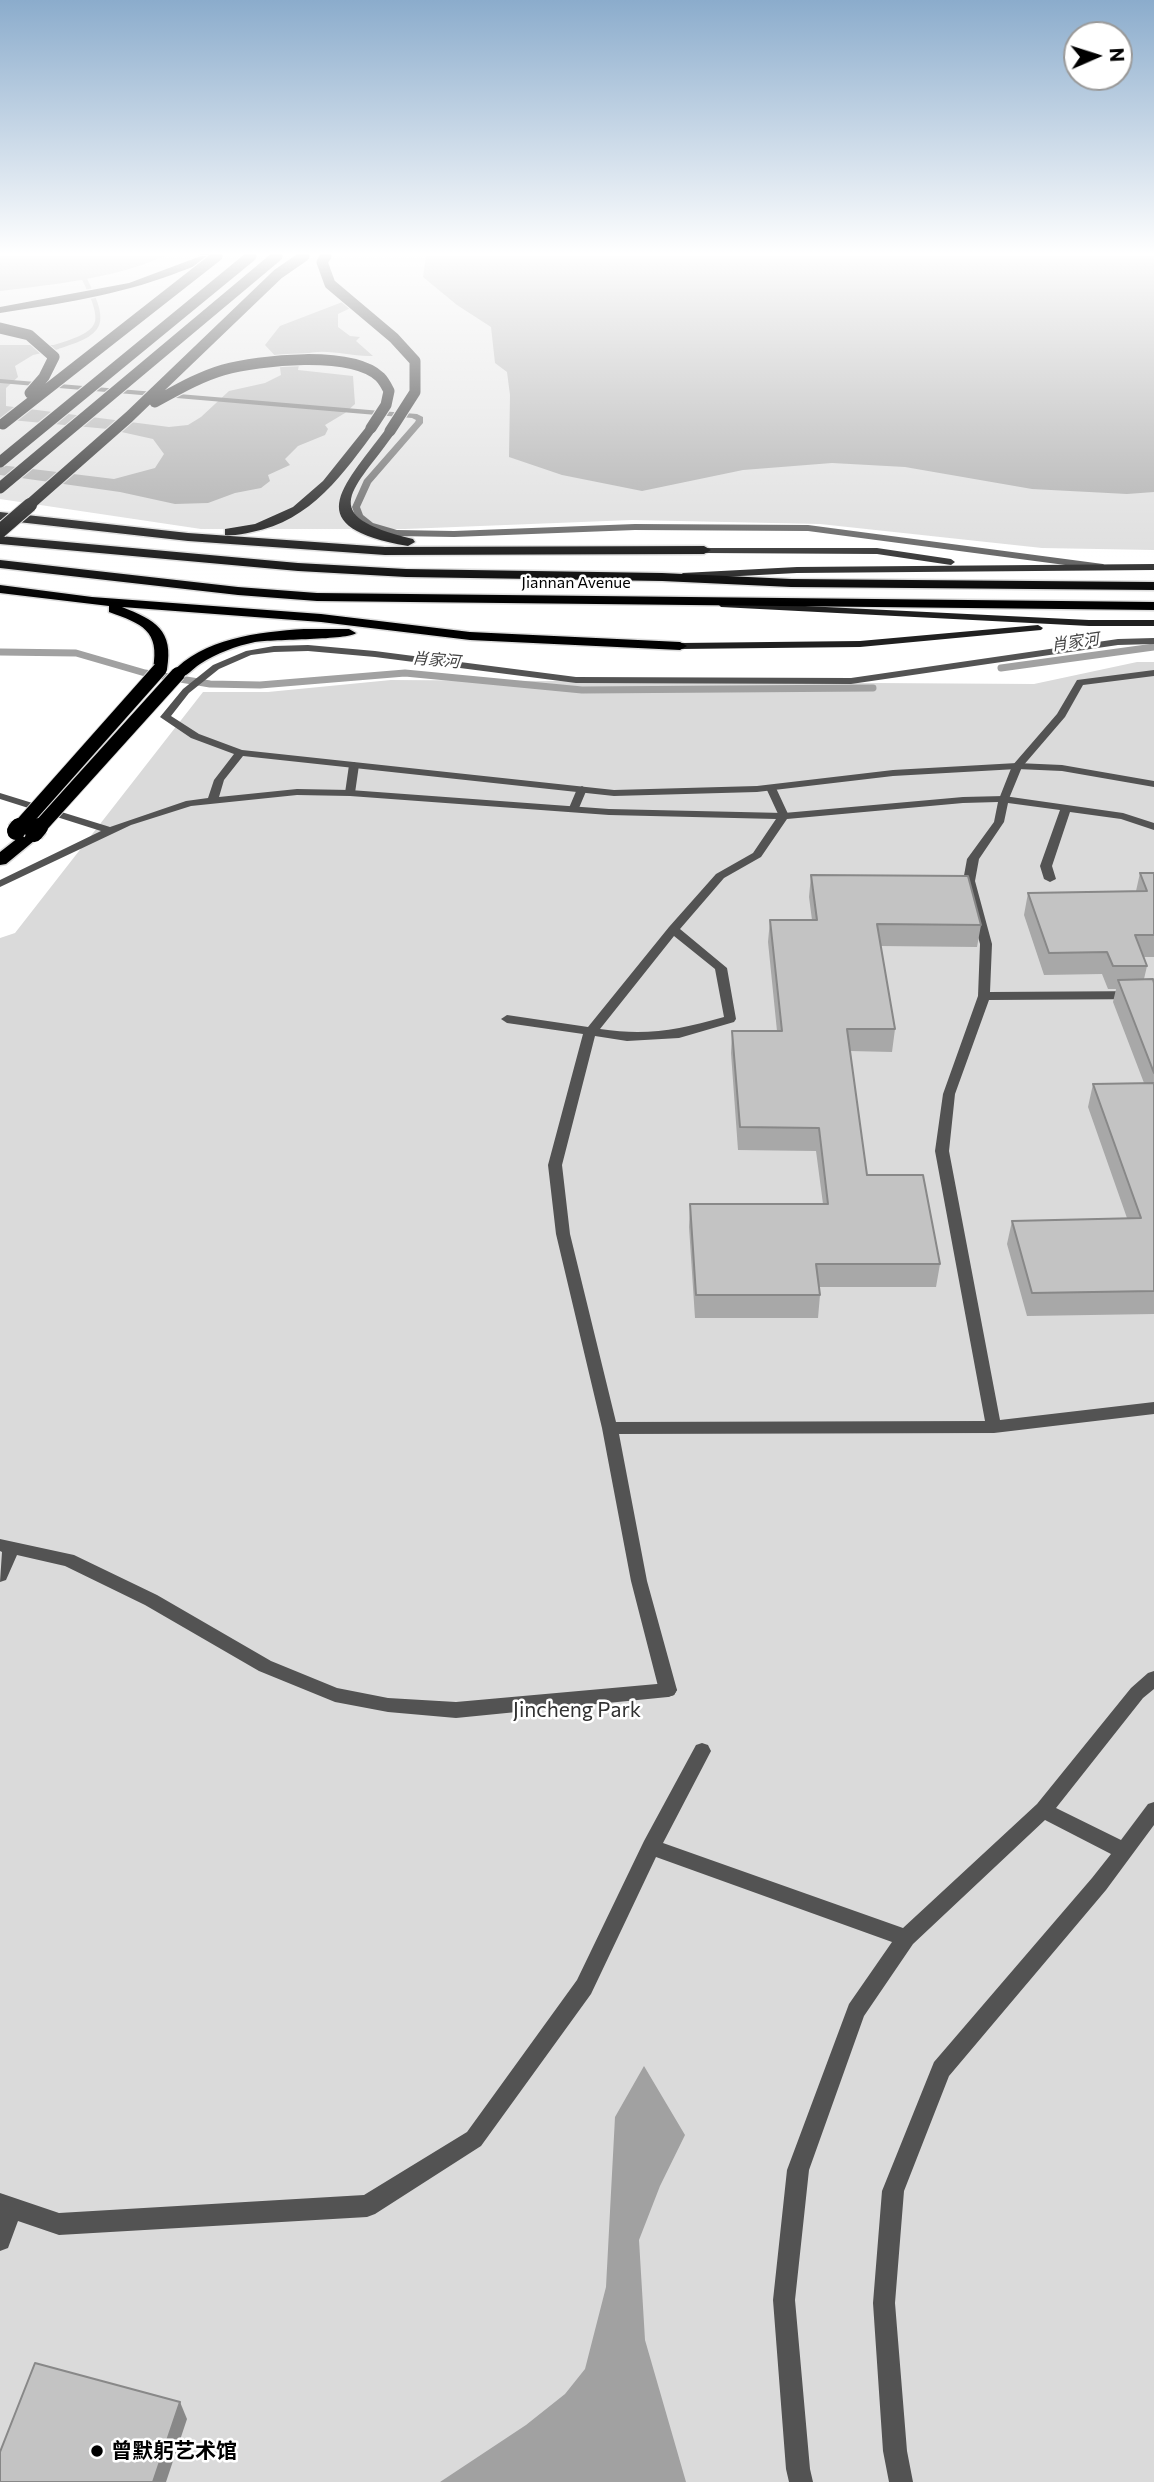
<!DOCTYPE html>
<html>
<head>
<meta charset="utf-8">
<style>
	body { margin:0 }
	#map { position:relative; width:1154px; height:2482px; overflow:hidden; background:#fff; font-family:Commissioner,sans-serif }
	canvas { display:block }
	.north { position:absolute; left:1063px; top:21px; width:70px; height:70px; box-sizing:border-box; background:#fff; border:2px solid #999; border-radius:50%; rotate:87deg; font-size:19px; font-weight:700; line-height:28px; text-align:center; color:#000 }
	.north::after { content:''; display:block; margin:auto; width:24px; height:32px; background:#000; clip-path:polygon(50% 0,100% 100%,50% 72%,0 100%) }
</style>
</head>
<body>
<div id="map">
<canvas width="1154" height="2482"></canvas>
<div class="north">N</div>
</div>
<script>
const ctx = document.querySelector('canvas').getContext('2d');
ctx.lineJoin = 'round';
function fill(path, color) { ctx.fillStyle = color; ctx.fill(path, 'evenodd'); }
function stroke(path, color, width, dash) { ctx.strokeStyle = color; ctx.lineWidth = width; ctx.lineCap = dash ? 'butt' : 'round'; ctx.setLineDash(dash || []); ctx.stroke(path); }
function drawText(font, color, halo, rows, align = 'center') {
  ctx.font = font + ' Commissioner,"Noto Sans SC",sans-serif'; ctx.lineWidth = 5; ctx.setLineDash([]); ctx.textBaseline = 'middle'; ctx.strokeStyle = halo; ctx.fillStyle = color; for (const [text, x, y, turn = 0] of rows) {
    ctx.save(); ctx.translate(x, y); ctx.rotate((+turn || 0) * Math.PI / 180); ctx.textAlign = isNaN(turn) ? turn : align; if (halo) ctx.strokeText(text, 0, 0); ctx.fillText(text, 0, 0); ctx.restore();
  }
}
fill(new Path2D(`
	M 0,256 L 1154,256 L 1154,550 L 1042,548 L 820,524 L 632,520 L 405,529 L 201,529 L 0,499 Z
	M 1137,662 L 1154,662 L 1154,2482 L 0,2482 L 0,938 L 15,933 L 203,692 L 268,692 L 391,680 L 1034,684 Z`), '#dadada');
fill(new Path2D(`
	M 0,256 L 165,256 C 112,279 56,284 0,291 Z
	M 426,256 L 1154,256 L 1154,492 L 1127,494 L 1032,489 L 905,467 L 832,463 L 743,470 L 642,491 L 562,475 L 509,457 L 510,395 L 507,372 L 495,363 L 491,327 L 457,305 L 423,277 Z
	M 360,300 L 359,304 L 338,314 L 338,327 L 350,336 L 360,337 L 356,341 L 373,356 C 346,357 327,347 301,355 L 298,370 L 353,376 L 355,404 L 345,413 L 325,425 L 328,429 L 325,435 L 298,446 L 285,459 L 290,465 L 268,475 L 270,481 L 261,488 L 235,493 L 208,503 L 175,504 L 120,492 L 0,475 L 0,465 L 114,479 L 155,468 L 164,454 L 153,439 L 108,429 L 0,419 L 0,345 L 56,345 L 59,349 L 33,355 L 15,366 L 18,377 L 6,388 L 6,406 L 169,427 L 188,425 L 201,417 L 229,391 L 265,383 L 281,375 L 279,360 L 265,345 L 280,326 L 345,301 Z
	M 644,2066 L 685,2135 L 660,2186 L 639,2240 L 645,2340 L 686,2482 L 440,2482 L 526,2425 L 565,2394 L 585,2369 L 606,2287 L 615,2117 Z`), '#a1a1a1');
stroke(new Path2D(`
	M 46,350 C 108,332 108,326 80,270`), '#a1a1a1', 5);
stroke(new Path2D(`
	M 0,652 L 76,653 L 145,673 L 210,684 L 260,685 L 405,673 L 582,690 L 873,688
	M 1001,668 L 1154,647`), '#a1a1a1', 7);
const trunk = new Path2D(`
	M 0,536 L 298,563 L 406,569 L 662,573 L 791,579 L 1154,582 L 1154,590 L 791,587 L 662,581 L 406,577 L 298,571 L 0,544 Z
	M 0,560 L 238,587 L 317,593 L 1154,602 L 1154,610 L 317,601 L 238,595 L 0,568 Z`);
const motorway = new Path2D(`
	M 201,256 L 213,256 C 202,264 187,269 174,274 C 118,295 59,304 0,313 L 0,307 L 129,283 Z
	M 367,426 L 377,428 C 344,473 311,521 252,532 C 243,534 234,536 225,535 L 225,529 L 255,524 L 293,507 L 323,481 Z
	M 386,429 L 396,431 C 354,491 313,515 413,539 L 415,542 L 408,546 C 299,527 341,489 386,429 Z
	M 0,512 L 188,533 L 385,547 L 704,546 L 711,550 L 704,554 L 385,555 L 188,541 L 0,520 Z
	M 0,585 L 92,597 L 321,614 L 470,632 L 680,642 L 687,646 L 680,650 L 470,640 L 321,622 L 122,607 C 155,620 174,630 167,669 L 160,673 L 153,669 C 160,630 142,624 109,612 L 109,606 L 0,593 Z
	M 304,629 L 349,629 L 356,633 C 349,640 274,639 255,642 C 236,646 217,653 200,664 C 191,670 185,680 173,677 L 171,674 C 202,638 259,632 304,629 Z
	M 34,828 L 42,833 L 40,836 L 6,864 L 0,865 L 0,852 L 28,830 Z`);
stroke(trunk, '#dbdbdb', 3);
stroke(motorway, '#dbdbdb', 3);
fill(new Path2D(`
	M 1154,670 L 1154,676 L 1083,685 L 1065,717 L 1022,767 L 1008,801 L 1000,801 L 999,799 L 1012,766 L 1057,714 L 1077,680 Z
	M 354,762 L 359,765 L 355,793 L 350,796 L 345,793 L 349,765 Z
	M 771,785 L 776,788 L 789,816 L 788,818 L 780,818 L 779,816 L 766,788 Z
	M 582,786 L 587,789 L 579,808 L 578,810 L 570,810 L 569,808 L 577,789 Z
	M 0,1539 L 74,1555 L 157,1595 L 271,1661 L 337,1688 L 388,1698 L 456,1702 L 668,1683 L 674,1685 L 677,1690 L 674,1695 L 668,1697 L 456,1718 L 388,1712 L 335,1702 L 259,1671 L 145,1605 L 65,1566 L 17,1555 L 6,1580 L 0,1582 L 2,1552 L 0,1551 Z
	M 1154,1671 L 1154,1689 L 1143,1698 L 1056,1808 L 1121,1840 L 1148,1804 L 1154,1802 L 1154,1825 L 1106,1890 L 949,2076 L 904,2191 L 895,2303 L 907,2451 L 913,2482 L 889,2482 L 883,2451 L 873,2303 L 882,2191 L 934,2062 L 1092,1878 L 1111,1854 L 1045,1820 L 913,1944 L 864,2016 L 809,2170 L 795,2300 L 810,2469 L 813,2482 L 789,2482 L 786,2469 L 773,2300 L 787,2170 L 849,2004 L 892,1942 L 656,1857 L 591,1994 L 481,2146 L 375,2214 L 367,2217 L 59,2235 L 18,2221 L 8,2248 L 0,2251 L 0,2193 L 59,2213 L 364,2195 L 467,2132 L 577,1980 L 644,1841 L 696,1745 L 702,1743 L 708,1745 L 711,1751 L 663,1843 L 903,1928 L 1037,1804 L 1131,1688 L 1148,1673 Z`), '#535353');
fill(new Path2D(`
	M 0,379 L 417,414 L 423,417 L 423,423 L 371,483 L 360,507 L 363,515 L 373,523 L 397,530 L 454,531 L 635,524 L 808,525 L 1103,564 L 1107,567 L 1103,570 L 808,531 L 635,530 L 454,537 L 396,536 L 367,527 L 356,518 L 352,507 L 364,480 L 415,422 L 416,420 L 412,418 L 0,383 Z
	M 1154,638 L 1154,644 L 1118,645 L 851,684 L 576,683 L 375,657 L 308,651 L 274,652 L 251,655 L 219,669 L 189,693 L 171,716 L 199,734 L 242,750 L 614,790 L 757,786 L 893,770 L 1017,763 L 1062,765 L 1154,781 L 1154,787 L 1062,771 L 1017,769 L 893,776 L 757,792 L 614,796 L 243,756 L 224,780 L 219,797 L 297,789 L 350,790 L 609,809 L 784,813 L 963,797 L 1004,796 L 1123,813 L 1154,823 L 1154,830 L 1121,819 L 1070,812 L 1052,866 L 1056,879 L 1050,882 L 1044,879 L 1040,866 L 1060,810 L 1008,803 L 1004,822 L 979,859 L 975,881 L 992,944 L 990,992 L 1154,991 L 1154,999 L 989,1000 L 955,1094 L 949,1151 L 1000,1420 L 1154,1402 L 1154,1414 L 994,1433 L 619,1434 L 647,1581 L 677,1690 L 674,1695 L 668,1697 L 662,1695 L 659,1690 L 631,1581 L 602,1428 L 556,1234 L 548,1165 L 583,1034 L 507,1023 L 501,1019 L 507,1015 L 588,1027 L 669,927 L 716,874 L 753,853 L 776,819 L 609,815 L 350,796 L 297,795 L 191,806 L 131,825 L 0,887 L 0,880 L 101,831 L 0,799 L 0,793 L 110,827 L 186,801 L 208,798 L 214,780 L 234,754 L 191,738 L 160,717 L 183,689 L 213,665 L 246,651 L 274,646 L 308,645 L 375,651 L 576,677 L 851,678 L 1118,639 ZM 998,802 L 994,822 L 967,859 L 963,881 L 980,944 L 978,996 L 943,1094 L 935,1151 L 985,1421 L 616,1422 L 570,1234 L 562,1165 L 595,1036 L 627,1041 L 679,1038 L 734,1022 L 736,1019 L 727,968 L 680,929 L 724,878 L 761,857 L 787,819 L 963,803 ZM 674,936 L 715,969 L 724,1017 C 678,1030 647,1036 600,1029 Z`), '#535353');
fill(new Path2D(`
	M 701,548 L 877,548 L 951,559 L 955,562 L 951,565 L 877,554 L 704,553 L 700,550 Z
	M 1154,564 L 1154,570 L 797,573 L 683,579 L 679,576 L 683,573 L 797,567 Z
	M 724,602 L 1089,620 L 1154,620 L 1154,626 L 1089,626 L 721,607 L 719,605 Z
	M 1038,625 L 1043,628 L 1041,630 L 860,647 L 680,649 L 675,646 L 680,643 L 860,641 Z`), '#202020');
fill(trunk, '#000');
fill(motorway, '#000');
const motorwayBridgeFar2 = new Path2D(`
	M 326,256 L 322,262 L 330,284 L 394,338 L 415,361 L 415,392 L 390,431
	M 0,328 L 29,335 L 54,357 L 44,377 L 30,393
	M 155,402 C 177,390 199,377 223,370 C 259,360 351,350 380,377 C 384,381 387,387 389,391 L 386,405 L 371,428
	M 3,424 L 217,256
	M 0,462 L 251,256
	M 0,488 L 277,256
	M 28,506 L 129,417 L 278,274 L 304,256`);
const motorwayBridgeFar1 = new Path2D(`
	M 0,531 L 30,505
	M 18,829 L 160,669
	M 38,829 L 178,674`);
const motorwayBridge = new Path2D(`
	M 16,831 L 19,827
	M 34,833 L 39,827`);
stroke(motorwayBridgeFar2, '#dbdbdb', 13, []);
stroke(motorwayBridgeFar1, '#dbdbdb', 16, []);
stroke(motorwayBridge, '#dbdbdb', 21, []);
stroke(motorwayBridgeFar2, '#000', 11);
stroke(motorwayBridgeFar1, '#000', 14);
stroke(motorwayBridge, '#000', 18);
fill(new Path2D(`
	M 1140,873 L 1154,873 L 1154,957 L 1144,957 L 1147,966 L 1144,979 L 1154,983 L 1154,1314 L 1027,1316 L 1007,1244 L 1012,1221 L 1127,1218 L 1088,1107 L 1093,1084 L 1144,1083 L 1113,1002 L 1116,989 L 1108,989 L 1102,974 L 1044,975 L 1024,915 L 1028,893 L 1136,891 Z
	M 811,875 L 981,925 L 977,947 L 880,946 L 895,1029 L 892,1052 L 850,1051 L 867,1175 L 940,1264 L 936,1287 L 819,1287 L 820,1295 L 818,1318 L 695,1318 L 689,1227 L 690,1204 L 823,1204 L 816,1151 L 738,1150 L 731,1053 L 732,1031 L 777,1031 L 768,942 L 770,920 L 812,920 L 809,897 Z`), '#a8a8a8');
fill(new Path2D(`
	M 180,2402 L 187,2419 L 166,2482 L 153,2482 Z`), '#888');
const building = new Path2D(`
	M 1140,873 L 1154,873 L 1154,935 L 1135,935 L 1147,966 L 1113,966 L 1107,952 L 1049,953 L 1028,893 L 1147,891 Z
	M 811,875 L 968,876 L 981,925 L 877,924 L 895,1029 L 847,1029 L 867,1175 L 923,1175 L 940,1264 L 816,1264 L 820,1295 L 696,1295 L 690,1204 L 828,1204 L 819,1128 L 740,1127 L 732,1031 L 782,1031 L 770,920 L 817,920 Z
	M 1153,979 L 1154,983 L 1154,1073 L 1118,980 Z
	M 1154,1083 L 1154,1291 L 1032,1293 L 1012,1221 L 1141,1218 L 1093,1084 Z
	M 35,2363 L 180,2402 L 153,2482 L 0,2482 L 0,2452 Z`);
fill(building, '#c3c3c3');
stroke(building, '#888', 2);
const sky = ctx.createLinearGradient(0, 0, 0, 603);
sky.addColorStop(0, '#8baccc');
sky.addColorStop(0.42, '#fff');
sky.addColorStop(1, '#ffffff00');
ctx.fillStyle = sky;
ctx.fillRect(0, 0, 1154, 603);
for (const [x, y, r, color] of [
	[97,2451,7,"#000"]
]) { const dot = new Path2D(); dot.arc(x, y, r, 0, 2 * Math.PI); ctx.fillStyle = color; ctx.fill(dot); stroke(dot, '#fff', 2.5); }
drawText('16px', '#000', '#fff', [
	["Jiannan Avenue",576,583]
]);
drawText('italic 16px', '#424242', '#fff', [
	["肖家河",1075,642,-8],
	["肖家河",436,660,5]
]);
drawText('21px', '#313131', '#fff', [
	["Jincheng Park",577,1710]
]);
drawText('bold 21px', '#000', '#fff', [
	["曾默躬艺术馆",111,2451]
], 'left');
</script>
</body>
</html>
